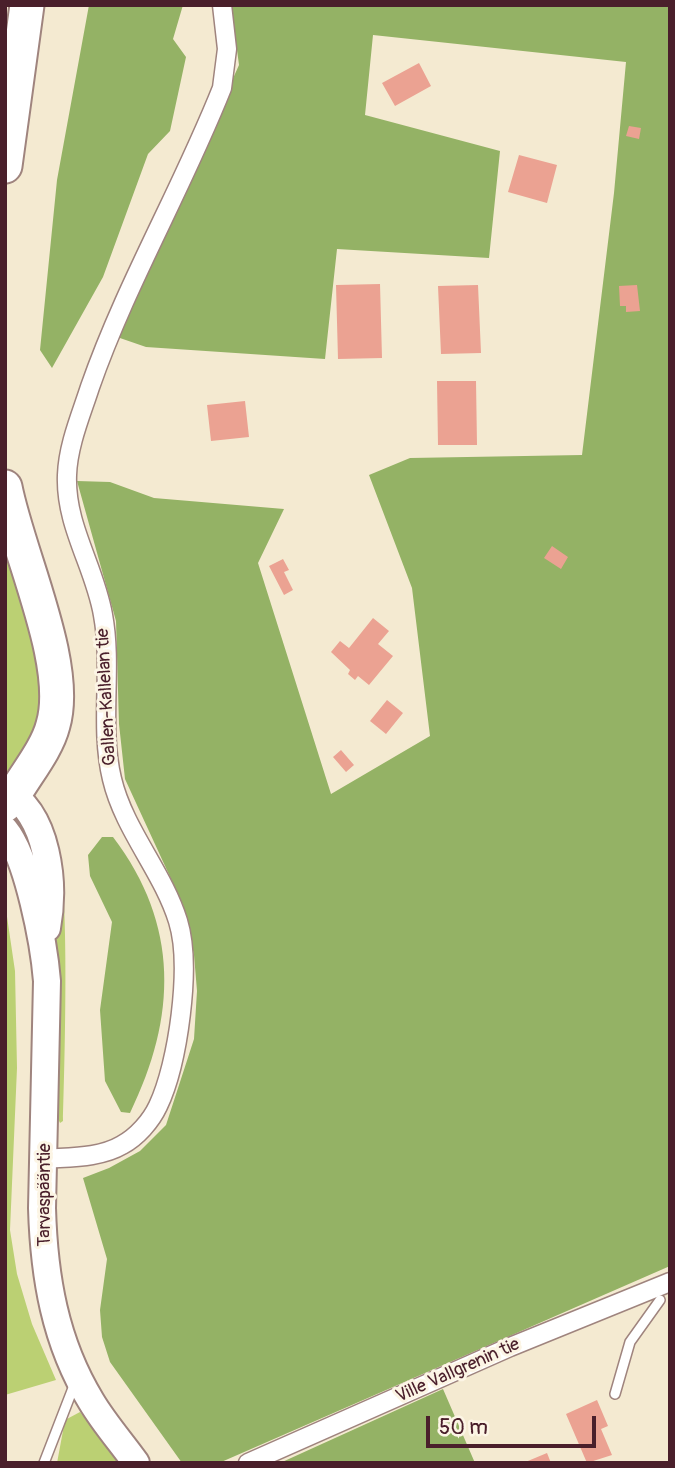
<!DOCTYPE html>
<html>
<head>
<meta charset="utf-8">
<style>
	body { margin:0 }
	#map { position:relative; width:675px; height:1468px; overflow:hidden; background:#f4ead1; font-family:Pangolin,sans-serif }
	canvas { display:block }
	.frame { position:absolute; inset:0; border:7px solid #4a1f2b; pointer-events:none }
	.scale { position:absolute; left:426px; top:1416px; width:170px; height:32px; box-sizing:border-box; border:4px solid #4a1f2b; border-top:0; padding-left:9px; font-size:21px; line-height:24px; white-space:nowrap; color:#4a1f2b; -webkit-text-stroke:5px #fcf5e5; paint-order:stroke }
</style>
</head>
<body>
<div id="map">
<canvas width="675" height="1468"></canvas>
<div class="frame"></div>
<div class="scale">50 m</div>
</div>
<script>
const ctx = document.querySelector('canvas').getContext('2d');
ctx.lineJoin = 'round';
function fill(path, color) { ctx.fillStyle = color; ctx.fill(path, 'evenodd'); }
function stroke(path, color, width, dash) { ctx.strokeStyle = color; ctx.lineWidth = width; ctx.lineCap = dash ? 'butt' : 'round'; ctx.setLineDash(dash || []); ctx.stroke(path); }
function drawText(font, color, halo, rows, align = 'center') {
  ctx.font = font + ' Pangolin,sans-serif'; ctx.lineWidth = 6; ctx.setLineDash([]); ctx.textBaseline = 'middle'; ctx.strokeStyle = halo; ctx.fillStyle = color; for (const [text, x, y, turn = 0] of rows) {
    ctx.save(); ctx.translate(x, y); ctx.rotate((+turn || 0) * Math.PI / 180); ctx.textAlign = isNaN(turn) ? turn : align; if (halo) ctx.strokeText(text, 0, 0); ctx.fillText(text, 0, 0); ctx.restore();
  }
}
fill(new Path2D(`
	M 5,551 C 23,613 65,687 26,748 C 20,758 16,768 5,772 Z
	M 53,833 C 72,855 64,1078 63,1121 L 60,1123 L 55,1112 Z
	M 5,903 L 15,971 L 17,1068 L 10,1230 L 17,1274 L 32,1324 L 56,1380 L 5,1395 Z
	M 80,1412 L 119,1463 L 57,1463 L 65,1420 Z`), '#bbd073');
fill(new Path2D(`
	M 89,5 L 183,5 L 173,39 L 186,57 L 170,131 L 148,154 L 103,277 L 52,368 L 40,350 L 57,180 Z
	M 231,5 L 670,5 L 670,1266 L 219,1463 L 182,1463 L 110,1362 L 102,1337 L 100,1310 L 107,1259 L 83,1178 L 109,1168 L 140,1151 L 166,1125 L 194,1039 L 197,991 L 194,955 L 183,905 L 125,779 L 119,724 L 116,621 L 77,481 L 110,482 L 154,498 L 284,509 L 258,563 L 331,794 L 430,736 L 412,588 L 369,475 L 410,458 L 582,455 L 614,193 L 626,62 L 373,35 L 365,115 L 500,151 L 489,258 L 337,249 L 325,359 L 146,347 L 117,337 L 239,65 Z
	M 102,837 L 113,837 C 180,925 177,1017 130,1113 L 121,1112 L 105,1081 L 100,1010 L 112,922 L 90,876 L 88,855 Z
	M 443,1389 L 475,1463 L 280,1463 Z`), '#94b265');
fill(new Path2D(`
	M 419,63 L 431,86 L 395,106 L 382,83 Z
	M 629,126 L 641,128 L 639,139 L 626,136 Z
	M 519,155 L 557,165 L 547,203 L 508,192 Z
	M 380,284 L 382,358 L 338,359 L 336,285 Z
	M 478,285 L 481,353 L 441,354 L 438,286 Z
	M 637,285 L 640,311 L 626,312 L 626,306 L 620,306 L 619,286 Z
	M 437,381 L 476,381 L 477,445 L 438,445 Z
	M 245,401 L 249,437 L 211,441 L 207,405 Z
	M 552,546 L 568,557 L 561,569 L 544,558 Z
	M 283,559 L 289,570 L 284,572 L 293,590 L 284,595 L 269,566 Z
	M 373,618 L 389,631 L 378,644 L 393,656 L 369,685 L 358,676 L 355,680 L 348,674 L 350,670 L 331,652 L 340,641 L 349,648 Z
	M 387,700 L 403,713 L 386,734 L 370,721 Z
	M 341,750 L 354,765 L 346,772 L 333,757 Z
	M 597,1400 L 608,1426 L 601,1429 L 612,1455 L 587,1463 L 566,1414 Z
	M 547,1453 L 551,1463 L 523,1463 Z`), '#eba292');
const lane = new Path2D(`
	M 615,1394 L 630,1342 L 660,1300
	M 44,1463 L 75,1383`);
const street = new Path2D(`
	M 45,1159 C 69,1157 100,1158 122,1145 C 137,1137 151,1121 158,1106 C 178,1064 192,966 178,921 C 163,872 124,830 112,779 C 99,725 113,669 103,615 C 95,567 65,526 67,475 C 68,445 81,415 90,387 C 126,284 182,189 222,88 L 227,49 L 222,5
	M 248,1463 L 510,1347 L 670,1282`);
const secondary = new Path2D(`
	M 5,790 C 49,814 55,884 47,928
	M 5,830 C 28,858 44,944 47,981 L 42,1208 C 44,1277 55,1342 91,1401 C 104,1423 121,1442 136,1463`);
const highway = new Path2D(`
	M 5,166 L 27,5
	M 5,487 C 18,554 71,664 53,725 C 47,749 26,774 14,795 L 5,805`);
stroke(lane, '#9f847e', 12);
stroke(street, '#9f847e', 21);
stroke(secondary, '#9f847e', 30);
stroke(highway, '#9f847e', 37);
stroke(lane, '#fff', 9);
stroke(street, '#fff', 18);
stroke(secondary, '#fff', 26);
stroke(highway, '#fff', 33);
drawText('18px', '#4a1f2b', '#fcf5e5', [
	["Gallen-Kallelan tie",107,697,-93],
	["Tarvaspääntie",45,1195,-90],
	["Ville Vallgrenin tie",458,1371,-24]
]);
</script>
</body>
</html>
